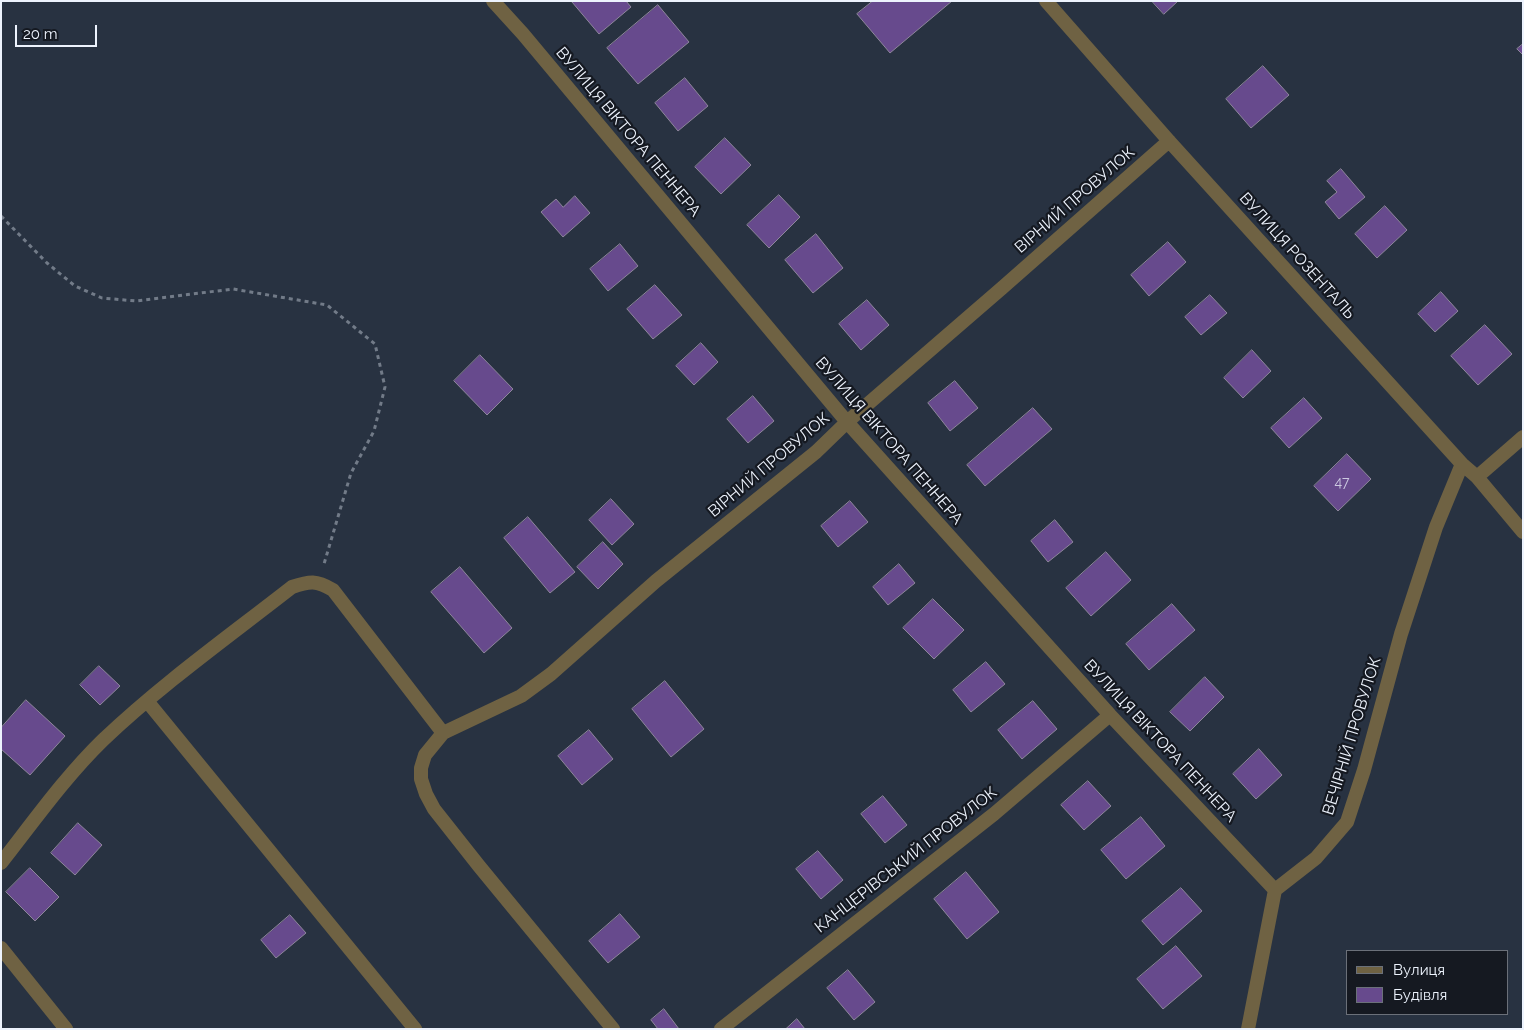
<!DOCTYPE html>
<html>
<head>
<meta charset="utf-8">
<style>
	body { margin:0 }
	#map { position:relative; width:1524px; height:1030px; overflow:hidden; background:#283241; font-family:Raleway,sans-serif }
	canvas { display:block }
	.frame { position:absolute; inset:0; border:2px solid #edf3fd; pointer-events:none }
	.legend { position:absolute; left:1346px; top:950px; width:162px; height:65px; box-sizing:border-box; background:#151921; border:1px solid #6b7079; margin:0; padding:6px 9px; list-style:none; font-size:15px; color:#edf3fd }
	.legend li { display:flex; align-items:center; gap:10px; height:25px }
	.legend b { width:25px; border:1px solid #6b7079 }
	.scale { position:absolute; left:15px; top:25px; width:82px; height:22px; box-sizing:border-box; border:2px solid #edf3fd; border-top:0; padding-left:6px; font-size:15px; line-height:18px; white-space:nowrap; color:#edf3fd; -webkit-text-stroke:4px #151921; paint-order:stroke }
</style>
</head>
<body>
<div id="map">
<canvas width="1524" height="1030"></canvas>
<div class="frame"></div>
<ul class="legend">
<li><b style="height:6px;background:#6f6243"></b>Вулиця</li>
<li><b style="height:14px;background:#674a8d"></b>Будівля</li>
</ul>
<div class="scale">20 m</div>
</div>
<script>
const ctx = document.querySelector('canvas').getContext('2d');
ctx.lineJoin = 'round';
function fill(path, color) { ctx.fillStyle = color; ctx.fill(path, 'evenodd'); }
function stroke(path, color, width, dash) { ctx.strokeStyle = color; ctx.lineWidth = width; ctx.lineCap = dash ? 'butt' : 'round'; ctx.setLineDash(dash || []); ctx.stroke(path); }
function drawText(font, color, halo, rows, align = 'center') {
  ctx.font = font + ' Raleway,sans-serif'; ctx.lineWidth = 4.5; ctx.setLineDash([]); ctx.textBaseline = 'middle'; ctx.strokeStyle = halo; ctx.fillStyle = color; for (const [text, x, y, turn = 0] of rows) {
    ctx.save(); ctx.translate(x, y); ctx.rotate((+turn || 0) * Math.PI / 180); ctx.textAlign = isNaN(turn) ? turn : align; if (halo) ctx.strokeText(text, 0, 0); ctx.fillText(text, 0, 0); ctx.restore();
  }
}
const building = new Path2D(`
	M 574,1 L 626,1 L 631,7 L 599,34 L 572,2 Z
	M 873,1 L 952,1 L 890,53 L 857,14 Z
	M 1152,1 L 1178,1 L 1164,14 Z
	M 658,5 L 689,42 L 638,84 L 607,48 Z
	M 1523,44 L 1523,55 L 1517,49 Z
	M 1263,66 L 1289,95 L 1251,128 L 1226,99 Z
	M 685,78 L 708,106 L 678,131 L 655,103 Z
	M 725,138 L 751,165 L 721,194 L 695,167 Z
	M 1341,169 L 1365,197 L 1339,219 L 1325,202 L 1337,192 L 1327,181 Z
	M 779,195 L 800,217 L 769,248 L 747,225 Z
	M 575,196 L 590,213 L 563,237 L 541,212 L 556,199 L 563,207 Z
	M 1385,206 L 1407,230 L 1377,258 L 1355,234 Z
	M 816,234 L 843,268 L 813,293 L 785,260 Z
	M 1168,242 L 1186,262 L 1149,296 L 1131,275 Z
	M 620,244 L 638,266 L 608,291 L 590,269 Z
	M 655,285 L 682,315 L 653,339 L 627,309 Z
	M 1441,292 L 1458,311 L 1435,332 L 1418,314 Z
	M 1210,295 L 1227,313 L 1201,335 L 1185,317 Z
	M 867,300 L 889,325 L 861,350 L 839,324 Z
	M 1485,325 L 1512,354 L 1478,385 L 1451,356 Z
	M 701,343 L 718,362 L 694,385 L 676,366 Z
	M 1252,350 L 1271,371 L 1243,398 L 1224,378 Z
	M 480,355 L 513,389 L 487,415 L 454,381 Z
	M 955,381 L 978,408 L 950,431 L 928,403 Z
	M 753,396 L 774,421 L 748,443 L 727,419 Z
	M 1304,398 L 1322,418 L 1289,448 L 1271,428 Z
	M 1033,408 L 1052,429 L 985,486 L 967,465 Z
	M 1347,454 L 1371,479 L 1338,511 L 1314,486 Z
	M 611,499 L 634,524 L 612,545 L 589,520 Z
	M 850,501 L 868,522 L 838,547 L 821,526 Z
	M 528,517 L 575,572 L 550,593 L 504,538 Z
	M 1055,520 L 1073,542 L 1048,562 L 1031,541 Z
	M 603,542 L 623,564 L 598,589 L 577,567 Z
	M 1106,552 L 1131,580 L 1091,616 L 1066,588 Z
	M 899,564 L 915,583 L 888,605 L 873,587 Z
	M 460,567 L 512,628 L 484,653 L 431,592 Z
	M 933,599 L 964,630 L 934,659 L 903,628 Z
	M 1172,604 L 1195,630 L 1149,670 L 1126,644 Z
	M 986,662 L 1005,684 L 971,712 L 953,690 Z
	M 99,666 L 120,686 L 100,705 L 80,685 Z
	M 1205,677 L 1224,697 L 1190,731 L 1170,712 Z
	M 665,681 L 704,729 L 671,757 L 632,709 Z
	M 26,700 L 65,736 L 30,775 L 1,749 L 1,728 Z
	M 1033,701 L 1057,729 L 1022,759 L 998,730 Z
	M 589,730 L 613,759 L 582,785 L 558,756 Z
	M 1259,749 L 1282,775 L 1256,799 L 1233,774 Z
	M 1088,781 L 1111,806 L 1084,830 L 1061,805 Z
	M 883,796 L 907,825 L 885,843 L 861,814 Z
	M 1141,817 L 1165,846 L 1126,879 L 1101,850 Z
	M 78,823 L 102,845 L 75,875 L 51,853 Z
	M 818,851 L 843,880 L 821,899 L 796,869 Z
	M 30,868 L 59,897 L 35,921 L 6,892 Z
	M 966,872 L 999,912 L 967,939 L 934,899 Z
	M 1181,888 L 1202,911 L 1163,945 L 1142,921 Z
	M 620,914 L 640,937 L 608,963 L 589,941 Z
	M 290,915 L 306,933 L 276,958 L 261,940 Z
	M 1176,946 L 1202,976 L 1163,1009 L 1137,979 Z
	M 848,970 L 875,1002 L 854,1020 L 827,988 Z
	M 664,1009 L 679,1029 L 658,1029 L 651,1020 Z
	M 797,1019 L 805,1029 L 786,1029 Z`);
fill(building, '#674a8d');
stroke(building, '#8e869b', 1);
stroke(new Path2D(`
	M 1,216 L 47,263 L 75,286 L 102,298 L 136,301 L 233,289 L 327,305 L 375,344 L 385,387 L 374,431 L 351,473 L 324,564`), '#727b88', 3, [4, 4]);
stroke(new Path2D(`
	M 493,1 L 523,34 L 847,422 L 1110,715 L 1275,890
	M 1046,1 L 1169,141 L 1462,464 L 1477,477 L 1523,532
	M 1477,477 L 1523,437
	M 147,701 L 415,1029
	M 1,863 C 34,821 65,777 103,740 C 162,684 228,637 292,587 C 310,581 316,580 333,590 L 443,733
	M 1,948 L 66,1029
	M 613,1029 L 479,866 L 434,809 L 426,794 L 421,779 L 421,768 L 425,755 L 443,733 L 521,696 L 551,674 L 656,581 L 816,452 L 847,422 L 1002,288 L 1169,141
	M 721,1029 L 994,814 L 1110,715
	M 1248,1029 L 1275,890 L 1316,858 L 1347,822 L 1364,770 L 1401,634 L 1436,527 L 1462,464`), '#6f6243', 14);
drawText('14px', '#ccc9e1', null, [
	["47",1342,483]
]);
drawText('16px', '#edf3fd', '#151921', [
	["ВУЛИЦЯ ВІКТОРА ПЕННЕРА",628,132,50],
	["ВІРНИЙ ПРОВУЛОК",1075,200,-41],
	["ВУЛИЦЯ РОЗЕНТАЛЬ",1297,256,48],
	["ВУЛИЦЯ ВІКТОРА ПЕННЕРА",889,441,49],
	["ВІРНИЙ ПРОВУЛОК",769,465,-40],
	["ВЕЧІРНІЙ ПРОВУЛОК",1352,736,-73],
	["ВУЛИЦЯ ВІКТОРА ПЕННЕРА",1160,741,47],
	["КАНЦЕРІВСЬКИЙ ПРОВУЛОК",906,860,-38]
]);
</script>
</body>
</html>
